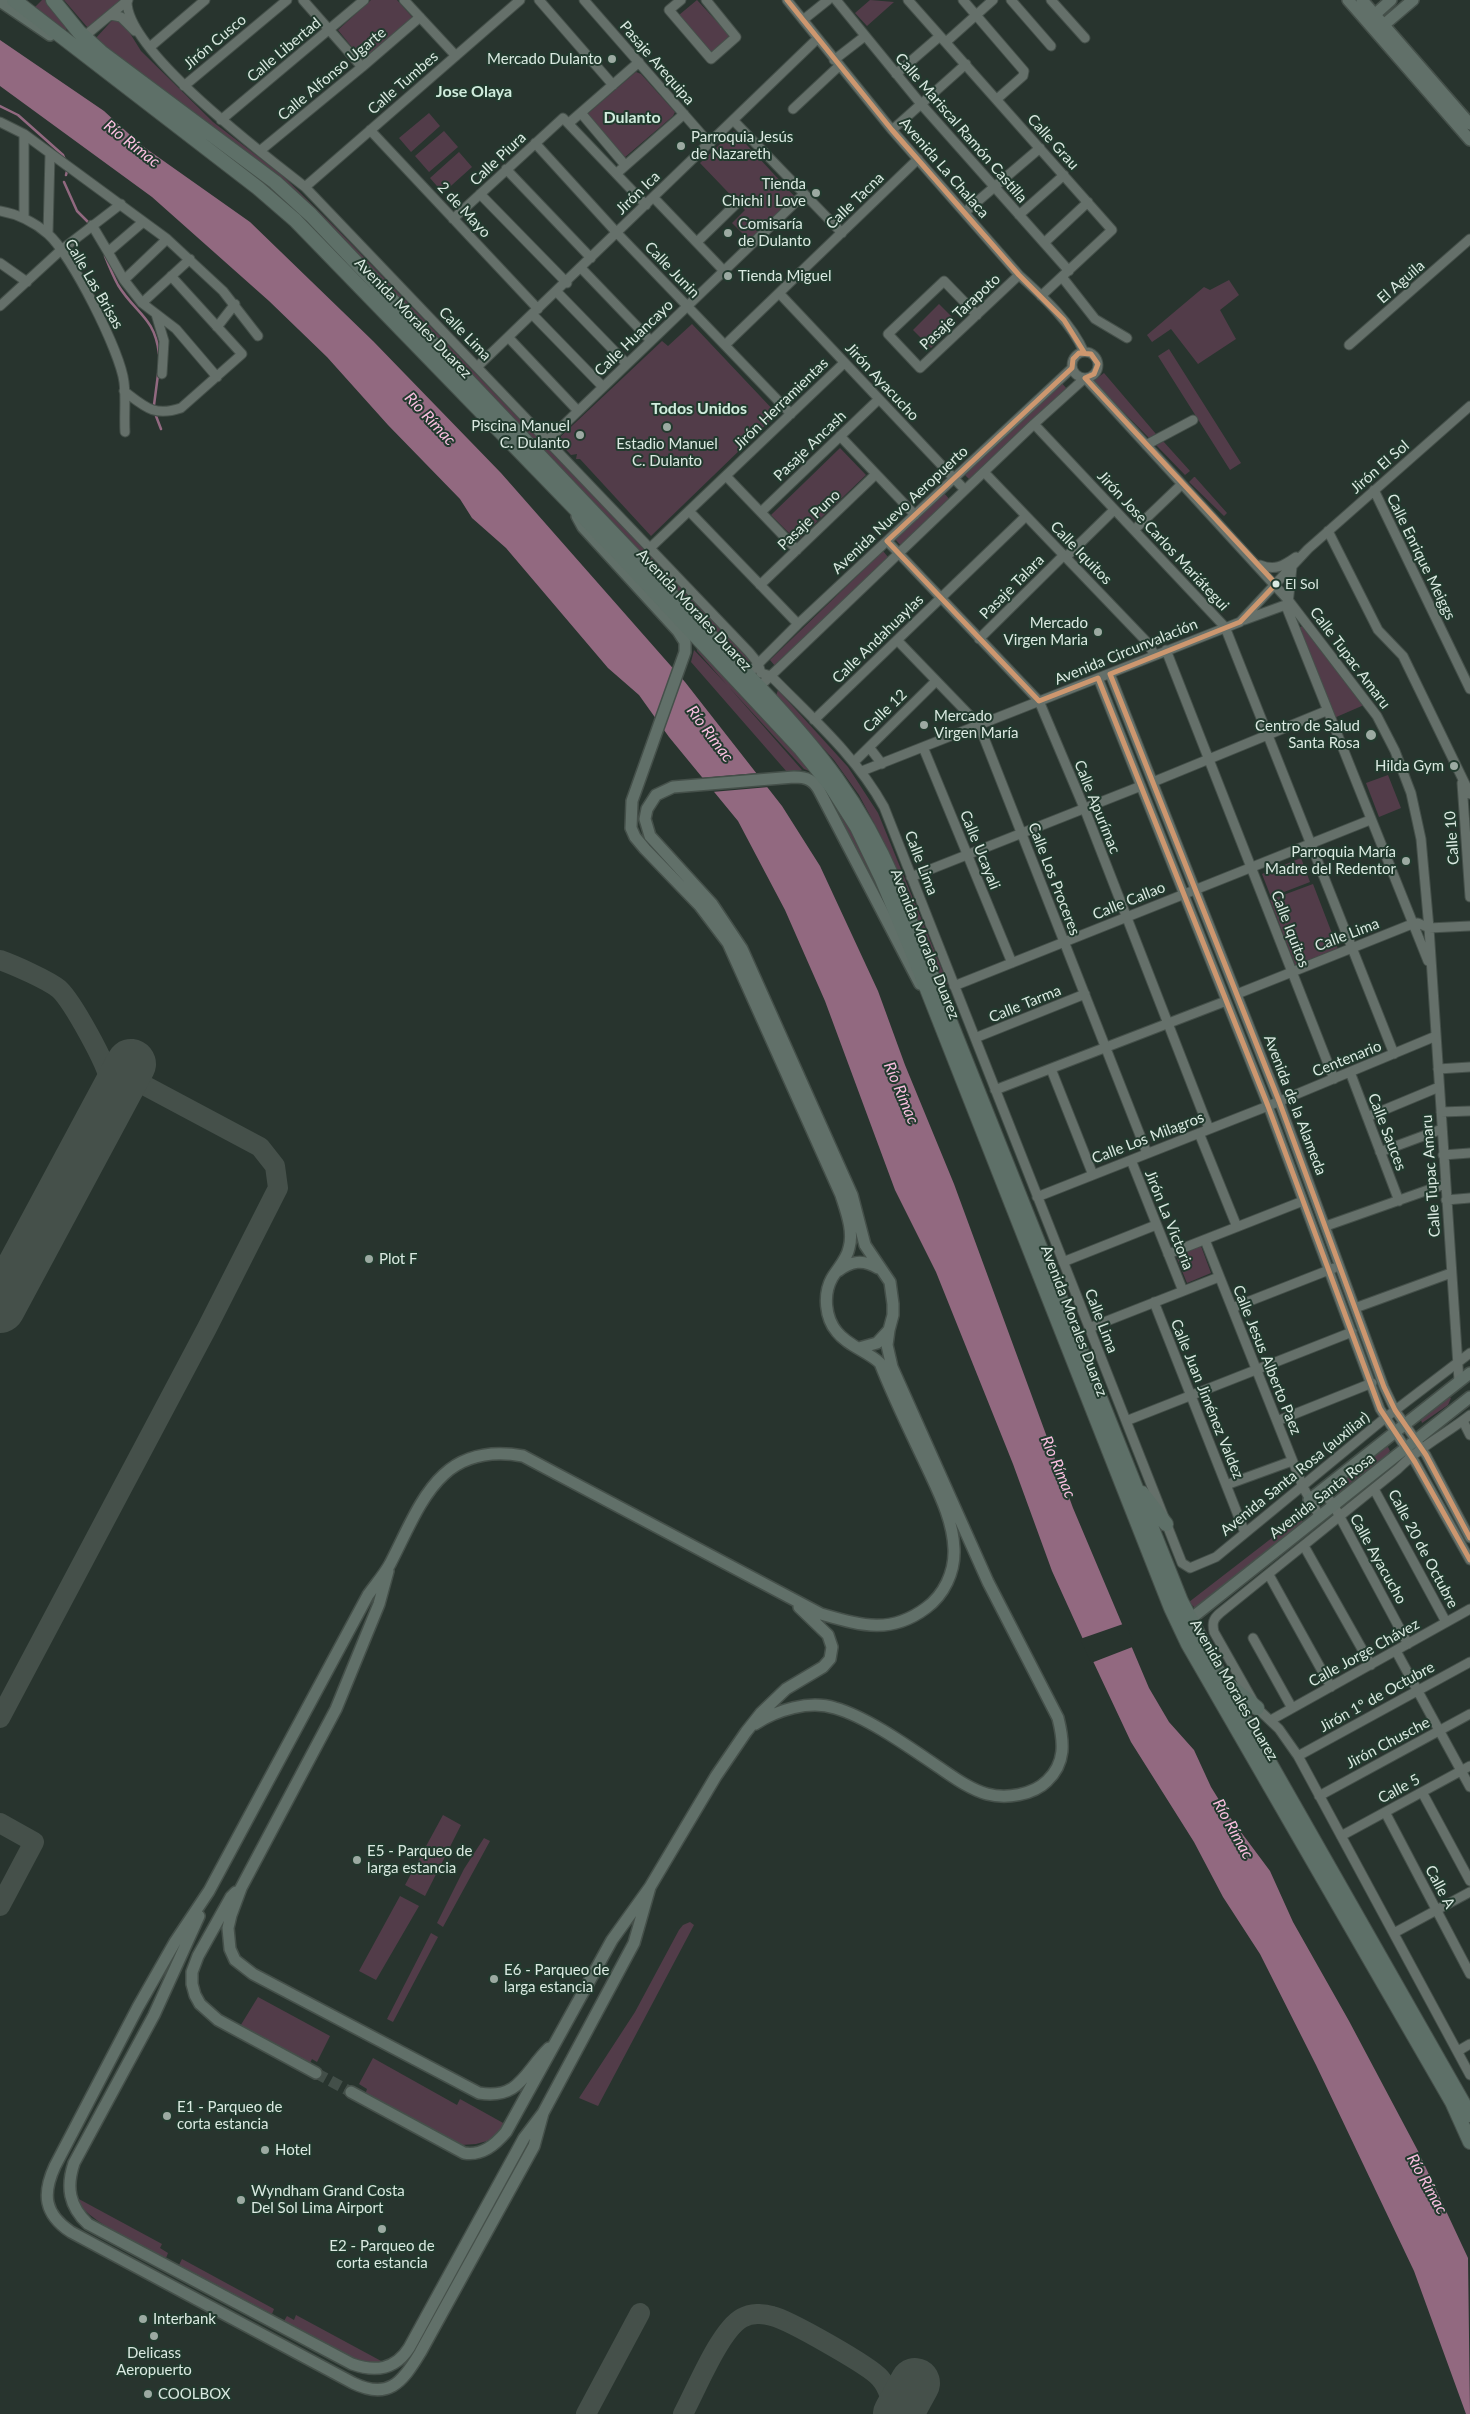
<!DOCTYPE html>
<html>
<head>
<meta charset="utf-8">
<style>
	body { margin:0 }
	canvas { display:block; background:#28342e }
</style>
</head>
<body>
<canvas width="1470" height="2414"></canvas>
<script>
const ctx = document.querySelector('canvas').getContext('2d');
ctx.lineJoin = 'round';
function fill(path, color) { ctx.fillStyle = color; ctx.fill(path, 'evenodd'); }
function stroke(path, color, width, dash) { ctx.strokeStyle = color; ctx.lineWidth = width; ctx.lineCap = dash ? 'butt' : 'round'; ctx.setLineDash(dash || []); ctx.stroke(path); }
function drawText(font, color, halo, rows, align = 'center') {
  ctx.font = font + ' Lato,sans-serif'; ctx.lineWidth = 4; ctx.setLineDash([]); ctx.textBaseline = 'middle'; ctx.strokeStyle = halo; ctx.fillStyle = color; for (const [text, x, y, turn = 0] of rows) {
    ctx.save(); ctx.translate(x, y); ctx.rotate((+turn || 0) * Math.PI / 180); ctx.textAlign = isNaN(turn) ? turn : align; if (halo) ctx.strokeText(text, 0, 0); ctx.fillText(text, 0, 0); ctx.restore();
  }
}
fill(new Path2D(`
	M 42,0 L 45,0 L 67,27 L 66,31 L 63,31 L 35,7 Z
	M 64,0 L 121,0 L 88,28 Z
	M 371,0 L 397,0 L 413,18 L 364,62 L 338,30 Z
	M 697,0 L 732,38 L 713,54 L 679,15 Z
	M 870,0 L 894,2 L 867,26 L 855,13 Z
	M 118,14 L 141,51 L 213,122 L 282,175 L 335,227 L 751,660 L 747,664 L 331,229 L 95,39 Z
	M 636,72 L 641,74 L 675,112 L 673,116 L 624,158 L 585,116 Z
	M 429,113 L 440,126 L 411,152 L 399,138 Z
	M 444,131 L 458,147 L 429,172 L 415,156 Z
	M 734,131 L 795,197 L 750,241 L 732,223 L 745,210 L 700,163 Z
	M 459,152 L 472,167 L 443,193 L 430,178 Z
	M 1229,280 L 1239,295 L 1220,310 L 1236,339 L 1198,364 L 1171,329 L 1152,342 L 1147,335 L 1204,287 L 1210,290 Z
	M 939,304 L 957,322 L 931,348 L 913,330 Z
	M 692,324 L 777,414 L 651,536 L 580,459 L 576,459 L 577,454 L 571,455 L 557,440 L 662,341 L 668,346 Z
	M 1169,349 L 1241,463 L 1230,470 L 1158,356 Z
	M 1104,373 L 1156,434 L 1149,438 L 1093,381 Z
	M 1060,381 L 1067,389 L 971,481 L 964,474 Z
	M 1163,441 L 1190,471 L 1185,475 L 1156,445 Z
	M 840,448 L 866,475 L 797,541 L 771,515 Z
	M 1194,477 L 1195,477 L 1227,513 L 1224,516 L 1189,482 Z
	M 944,493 L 950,500 L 901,546 L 895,539 Z
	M 883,551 L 888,557 L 775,666 L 770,660 Z
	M 1303,626 L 1364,705 L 1334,718 L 1297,628 Z
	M 696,641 L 817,774 L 804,769 L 728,686 L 802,770 L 787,772 L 691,662 L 694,650 L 727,685 L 697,651 Z
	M 778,690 L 848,767 L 878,813 L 948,984 L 943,986 L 880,834 L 859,795 L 834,760 L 776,696 Z
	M 1388,775 L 1401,808 L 1379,817 L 1366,783 Z
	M 834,804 L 856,832 L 908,952 Z
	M 1301,858 L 1310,882 L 1271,897 L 1262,874 Z
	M 1313,884 L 1338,949 L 1295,965 L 1270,900 Z
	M 1201,1246 L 1211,1273 L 1187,1283 L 1176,1256 Z
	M 1444,1396 L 1451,1398 L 1448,1405 L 1422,1423 L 1420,1417 Z
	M 1388,1447 L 1390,1451 L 1387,1455 L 1340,1491 L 1337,1487 L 1337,1481 L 1383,1448 Z
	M 1299,1517 L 1304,1524 L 1195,1608 L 1189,1602 Z
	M 443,1815 L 461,1825 L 425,1896 L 405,1885 Z
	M 484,1838 L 490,1841 L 443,1927 L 437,1923 L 464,1869 Z
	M 400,1896 L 419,1906 L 376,1980 L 359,1971 Z
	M 690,1922 L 694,1925 L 598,2106 L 579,2098 L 635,2012 L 679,1930 L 683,1925 Z
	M 431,1933 L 438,1937 L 393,2022 L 387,2019 Z
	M 258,1997 L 330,2036 L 317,2062 L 312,2059 L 309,2065 L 239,2028 Z
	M 373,2058 L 457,2105 L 460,2099 L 505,2124 L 497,2134 L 487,2141 L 476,2144 L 461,2145 L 365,2095 L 367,2089 L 359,2084 Z
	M 77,2198 L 162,2244 L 160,2248 L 168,2253 L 166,2258 C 146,2247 81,2219 77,2198 Z
	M 182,2259 L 274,2309 L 272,2314 L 179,2265 Z
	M 296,2315 L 383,2362 L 366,2363 L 357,2360 L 284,2321 L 287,2316 L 294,2320 Z`), '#523c49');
fill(new Path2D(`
	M 0,40 L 104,111 L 141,145 L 250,222 L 373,341 L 501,473 L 685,682 L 782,806 L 820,866 L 878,991 L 905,1065 L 954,1184 L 1073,1508 L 1149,1688 L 1169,1722 L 1194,1750 L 1211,1787 L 1229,1816 L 1270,1871 L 1293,1922 L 1349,2021 L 1418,2151 L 1468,2258 L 1470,2414 L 1466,2414 L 1414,2271 L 1316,2065 L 1260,1954 L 1223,1897 L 1194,1842 L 1131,1742 L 1092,1659 L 1052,1571 L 1013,1464 L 936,1272 L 895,1190 L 825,1001 L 785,910 L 738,821 L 669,737 L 639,695 L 608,668 L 506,548 L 472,518 L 460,499 L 388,425 L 327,357 L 269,301 L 152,197 L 0,86 Z`), '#926980');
fill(new Path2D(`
	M 758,773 L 769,787 L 712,792 L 700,778 Z
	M 1126,1623 L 1135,1646 L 1091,1663 L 1080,1639 Z`), '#28342e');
stroke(new Path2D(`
	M 0,106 L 18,115 L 63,155 L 65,160
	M 66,175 L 67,171
	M 64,182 L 77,211 L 88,222
	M 105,256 C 109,266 113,276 118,285 C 135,313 155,317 159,354
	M 154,405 L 159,367
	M 156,416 L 161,429`), '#926980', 2.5);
stroke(new Path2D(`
	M 0,960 C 14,965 48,980 59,989 C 72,1001 108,1065 110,1083 C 111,1095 106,1106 103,1117
	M 0,1718 L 207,1328 L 278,1188 L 275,1166 L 260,1147 L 125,1075
	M 0,1823 L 34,1842 L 0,1906
	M 586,2414 L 640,2313
	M 683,2414 C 696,2390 720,2330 742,2318 C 751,2313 763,2313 772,2316 C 789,2320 870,2366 880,2378 C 888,2387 893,2402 892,2414`), '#45504a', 20);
stroke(new Path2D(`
	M 0,1308 L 131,1064
	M 898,2414 L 915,2383`), '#45504a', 50);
stroke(new Path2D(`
	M 316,2073 L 351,2092`), '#434f49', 11, [11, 5.5]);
const minor = new Path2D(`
	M 303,0 L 362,67
	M 404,0 L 456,56
	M 539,0 L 613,85
	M 584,0 L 710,144
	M 681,0 L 669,10 L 711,59 L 736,37 L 706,0
	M 787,0 L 892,130 L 1019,275 C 1043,297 1071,322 1084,352
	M 836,0 L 921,104 L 1069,271
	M 908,0 L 1112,230 L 1041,296
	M 963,0 L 1024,71 L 1023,76 L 997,99
	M 1011,0 L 1051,46
	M 1051,0 L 1085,38
	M 127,1 C 126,51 265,155 305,187 L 749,652 L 758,663 L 761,673 L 771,676 C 811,717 856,756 884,807 L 1182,1563 L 1190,1568 L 1216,1557 L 1385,1418 L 1470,1353
	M 111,15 L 121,17 L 135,31
	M 803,20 L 828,0
	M 80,40 L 128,0
	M 946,42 L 993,0
	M 150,47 L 205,0
	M 834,60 L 865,36
	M 896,74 L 940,36
	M 184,86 L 287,0
	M 793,109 L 839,66
	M 581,113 L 625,165
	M 221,120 L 364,0
	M 734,121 L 842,233
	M 0,122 L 24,134 L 167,239 L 223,291 L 258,336
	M 569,123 L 639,62
	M 370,130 L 538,309
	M 892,130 L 966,64
	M 535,143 L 617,233 L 791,414
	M 261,150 L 362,67 L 420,17
	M 506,169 L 591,258
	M 617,173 L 684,114
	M 305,187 L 520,0
	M 480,194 L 567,283
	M 654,198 L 724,271
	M 0,211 C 17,214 34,222 48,234 C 71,254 120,351 124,382 C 126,398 124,416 125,432
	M 965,212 L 1040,148
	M 1019,215 L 1064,175
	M 24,218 L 24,134
	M 453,219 L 563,118 L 646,205
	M 143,222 L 108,252 L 124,280 L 142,303 L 176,329 L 217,377
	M 92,225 L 108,252
	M 48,234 L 50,154
	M 697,242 L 735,205
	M 1044,243 L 1088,202
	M 0,263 L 27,282
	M 581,268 L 651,341
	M 1062,277 L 1095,319 L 1127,338
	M 124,280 L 167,239
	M 557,292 L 627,364
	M 779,293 L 965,490
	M 142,303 L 190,259
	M 0,306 L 61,250 L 121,204
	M 156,314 L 164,341 L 162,374
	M 533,315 L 603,387
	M 977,315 L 944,281 L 888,334 L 920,368 L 1019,275
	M 217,327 L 235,304
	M 508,337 L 578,411
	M 725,345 L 918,159
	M 1349,345 L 1470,239
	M1072 365a13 13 0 1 1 26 0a13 13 0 1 1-26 0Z
	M 478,366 L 817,39
	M 1085,378 L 1289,601 L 1377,716 L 1395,751 L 1411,793 L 1421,839 L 1429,928 L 1459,1381
	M 124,391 C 145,407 154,417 181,408 L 242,354 L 171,276
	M 1034,424 L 1225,627 L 1394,1054
	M 840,436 L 915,515
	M 548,440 L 804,194
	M 1146,445 L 1193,420
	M 984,472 L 1145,640 L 1155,655
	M 726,476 L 797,550
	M 1374,490 L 1470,689
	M 690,512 L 798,624
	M 761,512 L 879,399
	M 1134,530 L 1182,484
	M 1328,531 L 1378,630 L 1403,656 L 1470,794
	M 887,541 L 1039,701 L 1085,810 L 1209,1129
	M 650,548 L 844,363
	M 1066,557 L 1114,510
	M 1260,565 C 1275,571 1283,566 1296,557
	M 760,585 L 876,474
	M 1286,606 L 1428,961
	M 1244,620 L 1288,604 L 1292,567
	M 979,639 L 1064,555
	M 897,640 L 979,725 L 1147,1153
	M 1166,650 L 1334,1079
	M 748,674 L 798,624 L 1072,368
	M 1110,674 L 1279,1101 L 1384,1387 L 1395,1410 L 1426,1455 L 1470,1538
	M 1098,678 L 1268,1106 L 1380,1409 L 1415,1462 L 1470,1560
	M 759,687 L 1034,424 L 1085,378
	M 814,720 L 1026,516
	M 869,747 L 882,764
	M 923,747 L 1012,963
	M 854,762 L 936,681
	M 862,771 L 1240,622 L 1308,549 L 1470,406
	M 1153,782 L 1326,711
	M 1462,783 L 1470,897
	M 911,877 L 1141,786
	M 954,986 L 1370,820
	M 1237,994 L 1412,924 L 1418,923 L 1429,928 L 1470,926
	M 975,1038 L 1085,994
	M 1051,1069 L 1093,1175
	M 1438,1069 L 1470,1067
	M 1350,1072 L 1399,1201
	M 995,1090 L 1226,1001
	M 1441,1112 L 1470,1111
	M 1367,1117 L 1439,1087
	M 1199,1133 L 1237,1227
	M 1380,1152 L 1442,1129
	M 1443,1155 L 1470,1153
	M 1131,1160 L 1183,1291
	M 1037,1197 L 1268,1106 L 1436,1036
	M 1446,1200 L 1470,1198
	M 1326,1226 L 1445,1184
	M 1205,1240 L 1303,1487 L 1320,1517
	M 1168,1254 L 1303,1201
	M 1063,1262 L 1156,1225
	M 1154,1302 L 1245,1533
	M 1232,1308 L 1334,1268
	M 1355,1308 L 1451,1273
	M 1089,1328 L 1219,1277
	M 1470,1415 C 1446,1434 1419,1447 1398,1469 L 1220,1613 C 1213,1619 1212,1623 1214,1632 L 1257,1708 L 1279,1729 L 1298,1756 L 1470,2075
	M 1126,1421 L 1352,1332
	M 1277,1421 L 1372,1383
	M 1463,1421 L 1470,1435
	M 1226,1485 L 1292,1461
	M 1374,1489 L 1446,1622
	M 1322,1490 L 1334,1506 L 1408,1644
	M 1304,1546 L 1371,1665
	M 1269,1575 L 1331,1687
	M 1253,1638 L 1292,1708
	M 1396,1651 L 1470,1787
	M 1271,1720 L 1470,1609
	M 1298,1756 L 1470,1662
	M 1422,1792 L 1470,1881
	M 1319,1796 L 1470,1714
	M 1385,1812 L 1470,1974
	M 1341,1836 L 1470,1766
	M 1394,1933 L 1470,1892
	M 1458,2051 L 1470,2044`);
const major = new Path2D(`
	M 1348,0 L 1470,140
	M 1362,0 L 1470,124
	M 0,1 L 50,35
	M 1370,19 L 1391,0
	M 1379,29 L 1413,0
	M 838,1271 C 851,1261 863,1259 878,1268
	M 859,1348 L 877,1343 L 889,1330 L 893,1315 L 893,1304 L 890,1282 L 865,1245 L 852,1195 L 742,949 L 712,904 L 650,836 L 645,819 L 647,809 L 656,795 L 673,787 L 794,777 C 807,777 814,780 820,792 L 920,984
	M 1309,1500 L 1470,1373
	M 388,1571 L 379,1604 L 336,1709 L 241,1888 L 231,1915 L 228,1928 L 230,1949 L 235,1960 L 253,1974 L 479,2093 C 520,2100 525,2071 549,2048
	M 1193,1617 L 1470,1397
	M 755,1724 C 777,1710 809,1700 835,1708 C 867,1717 909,1747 937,1766 C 952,1776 969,1789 987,1794 C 1006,1799 1033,1795 1047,1781 C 1066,1763 1064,1742 1058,1718 L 988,1582 L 892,1367 L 887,1345 L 889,1330
	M 236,1892 L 231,1897 L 198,1956 L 192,1972 L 192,1984 L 195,1995 L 200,2004 L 218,2020 L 316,2073
	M 199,1916 L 154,2015 L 74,2163 C 66,2187 69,2206 88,2224 L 352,2364 C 375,2372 395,2370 409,2348 L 524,2138 L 543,2113 L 634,1943 L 650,1887
	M 351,2092 L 464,2153 C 482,2156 495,2145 506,2132 L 612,1940 L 650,1887 L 716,1776 L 746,1732 L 761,1713 L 786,1689 L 823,1667 L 830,1659 L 832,1647 L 828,1635 L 799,1607
	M 543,2113 L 534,2146 L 420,2353 C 402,2383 388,2400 353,2383 L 71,2232 C 44,2214 42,2194 55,2166 L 138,2007 L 175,1942 L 209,1891 L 368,1595 C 375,1585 384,1575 390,1564 C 421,1504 439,1441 523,1456 L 821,1614 C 860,1625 890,1635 926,1608 C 944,1595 955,1572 954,1549 C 953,1520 939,1493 927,1467 C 911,1433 894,1399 880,1363 C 867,1351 848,1346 837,1332 C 825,1318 823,1294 832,1278 C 838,1268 847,1259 849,1248 C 854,1231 846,1211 841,1195 L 728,943 L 700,906 L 645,849 L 635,837 L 631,828 L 632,801 L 685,652 L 685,642 L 678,631 L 583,527 L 577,516`);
const highway = new Path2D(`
	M 14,0 L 258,188 L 295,220 L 620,555 L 801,749 L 831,786 L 857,827 L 882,879 L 910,946 L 1171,1608 L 1188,1644 L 1452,2102 L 1470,2142
	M 53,0 L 79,32 L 101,52 L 275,182 L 311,215 L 759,687 C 819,751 860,801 895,883 L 1181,1601 L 1222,1679 L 1470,2115
	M 1142,1493 L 1166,1524
	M 1229,1685 L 1257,1708`);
stroke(minor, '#45504a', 11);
stroke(major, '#45504a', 14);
stroke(highway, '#45504a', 16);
stroke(minor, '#65706a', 9);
stroke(major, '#617069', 11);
stroke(highway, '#5e7068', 14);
stroke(new Path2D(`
	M 787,0 L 892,130 L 1019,275 L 1064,320 L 1084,352
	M 1470,1538 L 1426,1455 L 1395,1410 L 1384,1387 L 1279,1101 L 1110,674 L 1240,622 L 1276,584 L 1085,378 L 1094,374 L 1098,364 L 1091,354 L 1079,353 L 1073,359 L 1072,368 L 887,541 L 1039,701 L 1098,678 L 1268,1106 L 1380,1409 L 1415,1462 L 1470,1560`), '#cd976f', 5);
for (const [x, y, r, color] of [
	[612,59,5,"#9caaa2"],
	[681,146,5,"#9caaa2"],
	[816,193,5,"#9caaa2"],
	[728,233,5,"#9caaa2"],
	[728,276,5,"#9caaa2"],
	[667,427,5,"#9caaa2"],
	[580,435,5,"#9caaa2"],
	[1276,584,4.5,"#dae9e1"],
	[1098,632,5,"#9caaa2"],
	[924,725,5,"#9caaa2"],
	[1371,735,6,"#9caaa2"],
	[1454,766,5,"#9caaa2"],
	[1406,861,5,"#9caaa2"],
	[369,1259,5,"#9caaa2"],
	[357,1860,5,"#9caaa2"],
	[494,1979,5,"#9caaa2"],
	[167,2116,5,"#9caaa2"],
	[265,2150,5,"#9caaa2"],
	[241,2200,5,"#9caaa2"],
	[382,2229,5,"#9caaa2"],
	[143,2319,5,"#9caaa2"],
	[154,2336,5,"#9caaa2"],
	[148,2394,5,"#9caaa2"]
]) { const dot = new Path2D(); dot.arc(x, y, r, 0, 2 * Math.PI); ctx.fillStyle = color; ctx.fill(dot); stroke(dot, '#223a2e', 2); }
drawText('14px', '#dae9e1', '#223a2e', [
	["El Sol",1285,584]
], 'left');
drawText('15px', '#dae9e1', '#223a2e', [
	["Jirón Cusco",215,42,-40],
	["Calle Libertad",284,50,-40],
	["Pasaje Arequipa",657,63,49],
	["Calle Alfonso Ugarte",332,74,-40],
	["Calle Tumbes",403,83,-41],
	["Calle Mariscal Ramón Castilla",961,128,49],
	["Calle Grau",1053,142,48],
	["Calle Piura",498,159,-43],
	["Avenida La Chalaca",944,168,49],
	["Jirón Ica",638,193,-44],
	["Calle Tacna",855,201,-44],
	["2 de Mayo",464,210,47],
	["Calle Junin",672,270,46],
	["El Aguila",1401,282,-41],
	["Calle Las Brisas",94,284,60],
	["Pasaje Tarapoto",960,312,-43],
	["Avenida Morales Duarez",413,318,46],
	["Calle Lima",465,334,46],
	["Calle Huancayo",634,338,-44],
	["Jirón Ayacucho",882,382,47],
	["Jirón Herramientas",781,404,-44],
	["Pasaje Ancash",810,446,-44],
	["Jirón El Sol",1380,467,-41],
	["Avenida Nuevo Aeropuerto",900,510,-43],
	["Pasaje Puno",809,520,-44],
	["Jirón Jose Carlos Mariátegui",1163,541,47],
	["Calle Iquitos",1081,553,46],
	["Calle Enrique Meiggs",1421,557,64],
	["Pasaje Talara",1012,587,-45],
	["Avenida Morales Duarez",694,610,47],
	["Calle Andahuaylas",878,639,-44],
	["Avenida Circunvalación",1126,652,-22],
	["Calle Tupac Amaru",1350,658,53],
	["Calle 12",885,711,-44],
	["Calle Apurímac",1097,807,68],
	["Calle 10",1452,838,-94],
	["Calle Ucayali",980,850,68],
	["Calle Lima",921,863,69],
	["Calle Los Proceres",1054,879,69],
	["Calle Callao",1129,901,-22],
	["Calle Iquitos",1290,929,69],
	["Calle Lima",1347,935,-21],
	["Avenida Morales Duarez",925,944,68],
	["Calle Tarma",1025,1004,-22],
	["Centenario",1347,1059,-22],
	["Avenida de la Alameda",1295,1105,69],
	["Calle Sauces",1387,1132,69],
	["Calle Los Milagros",1148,1138,-21],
	["Calle Tupac Amaru",1431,1176,-94],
	["Jirón La Victoria",1169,1220,68],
	["Avenida Morales Duarez",1074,1321,69],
	["Calle Lima",1101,1321,69],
	["Calle Jesus Alberto Paez",1267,1360,68],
	["Calle Juan Jiménez Valdez",1207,1399,68],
	["Avenida Santa Rosa (auxiliar)",1295,1474,-39],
	["Avenida Santa Rosa",1322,1496,-38],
	["Calle 20 de Octubre",1423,1549,62],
	["Calle Ayacucho",1378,1559,61],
	["Calle Jorge Chávez",1364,1653,-29],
	["Avenida Morales Duarez",1234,1690,60],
	["Jirón 1º de Octubre",1377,1697,-29],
	["Jirón Chusche",1388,1743,-28],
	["Calle 5",1399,1789,-28],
	["Calle A",1440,1887,62]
]);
drawText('15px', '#dae9e1', '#223a2e', [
	["Mercado Dulanto",602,59,"right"],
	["Parroquia Jesús",691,137],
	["de Nazareth",691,154],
	["Tienda",806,184,"right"],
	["Chichi I Love",806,201,"right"],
	["Comisaría",738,224],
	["de Dulanto",738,241],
	["Tienda Miguel",738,276],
	["Piscina Manuel",570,426,"right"],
	["C. Dulanto",570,443,"right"],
	["Estadio Manuel",667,444,"center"],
	["C. Dulanto",667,461,"center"],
	["Mercado",1088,623,"right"],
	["Virgen Maria",1088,640,"right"],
	["Mercado",934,716],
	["Virgen María",934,733],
	["Centro de Salud",1360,726,"right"],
	["Santa Rosa",1360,743,"right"],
	["Hilda Gym",1444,766,"right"],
	["Parroquia María",1396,852,"right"],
	["Madre del Redentor",1396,869,"right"],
	["Plot F",379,1259],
	["E5 - Parqueo de",367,1851],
	["larga estancia",367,1868],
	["E6 - Parqueo de",504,1970],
	["larga estancia",504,1987],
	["E1 - Parqueo de",177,2107],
	["corta estancia",177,2124],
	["Hotel",275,2150],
	["Wyndham Grand Costa",251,2191],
	["Del Sol Lima Airport",251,2208],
	["E2 - Parqueo de",382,2246,"center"],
	["corta estancia",382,2263,"center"],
	["Interbank",153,2319],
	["Delicass",154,2353,"center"],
	["Aeropuerto",154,2370,"center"],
	["COOLBOX",158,2394]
], 'left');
drawText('bold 16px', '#d0ecdd', '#223a2e', [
	["Jose Olaya",474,92],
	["Dulanto",632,118],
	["Todos Unidos",699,409]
]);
drawText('italic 16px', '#fabfe0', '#223a2e', [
	["Río Rímac",132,144,38],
	["Río Rímac",430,419,47],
	["Río Rímac",710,734,53],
	["Río Rímac",901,1093,67],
	["Río Rímac",1058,1467,67],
	["Río Rímac",1233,1829,61],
	["Río Rímac",1427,2184,61]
]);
</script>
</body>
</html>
